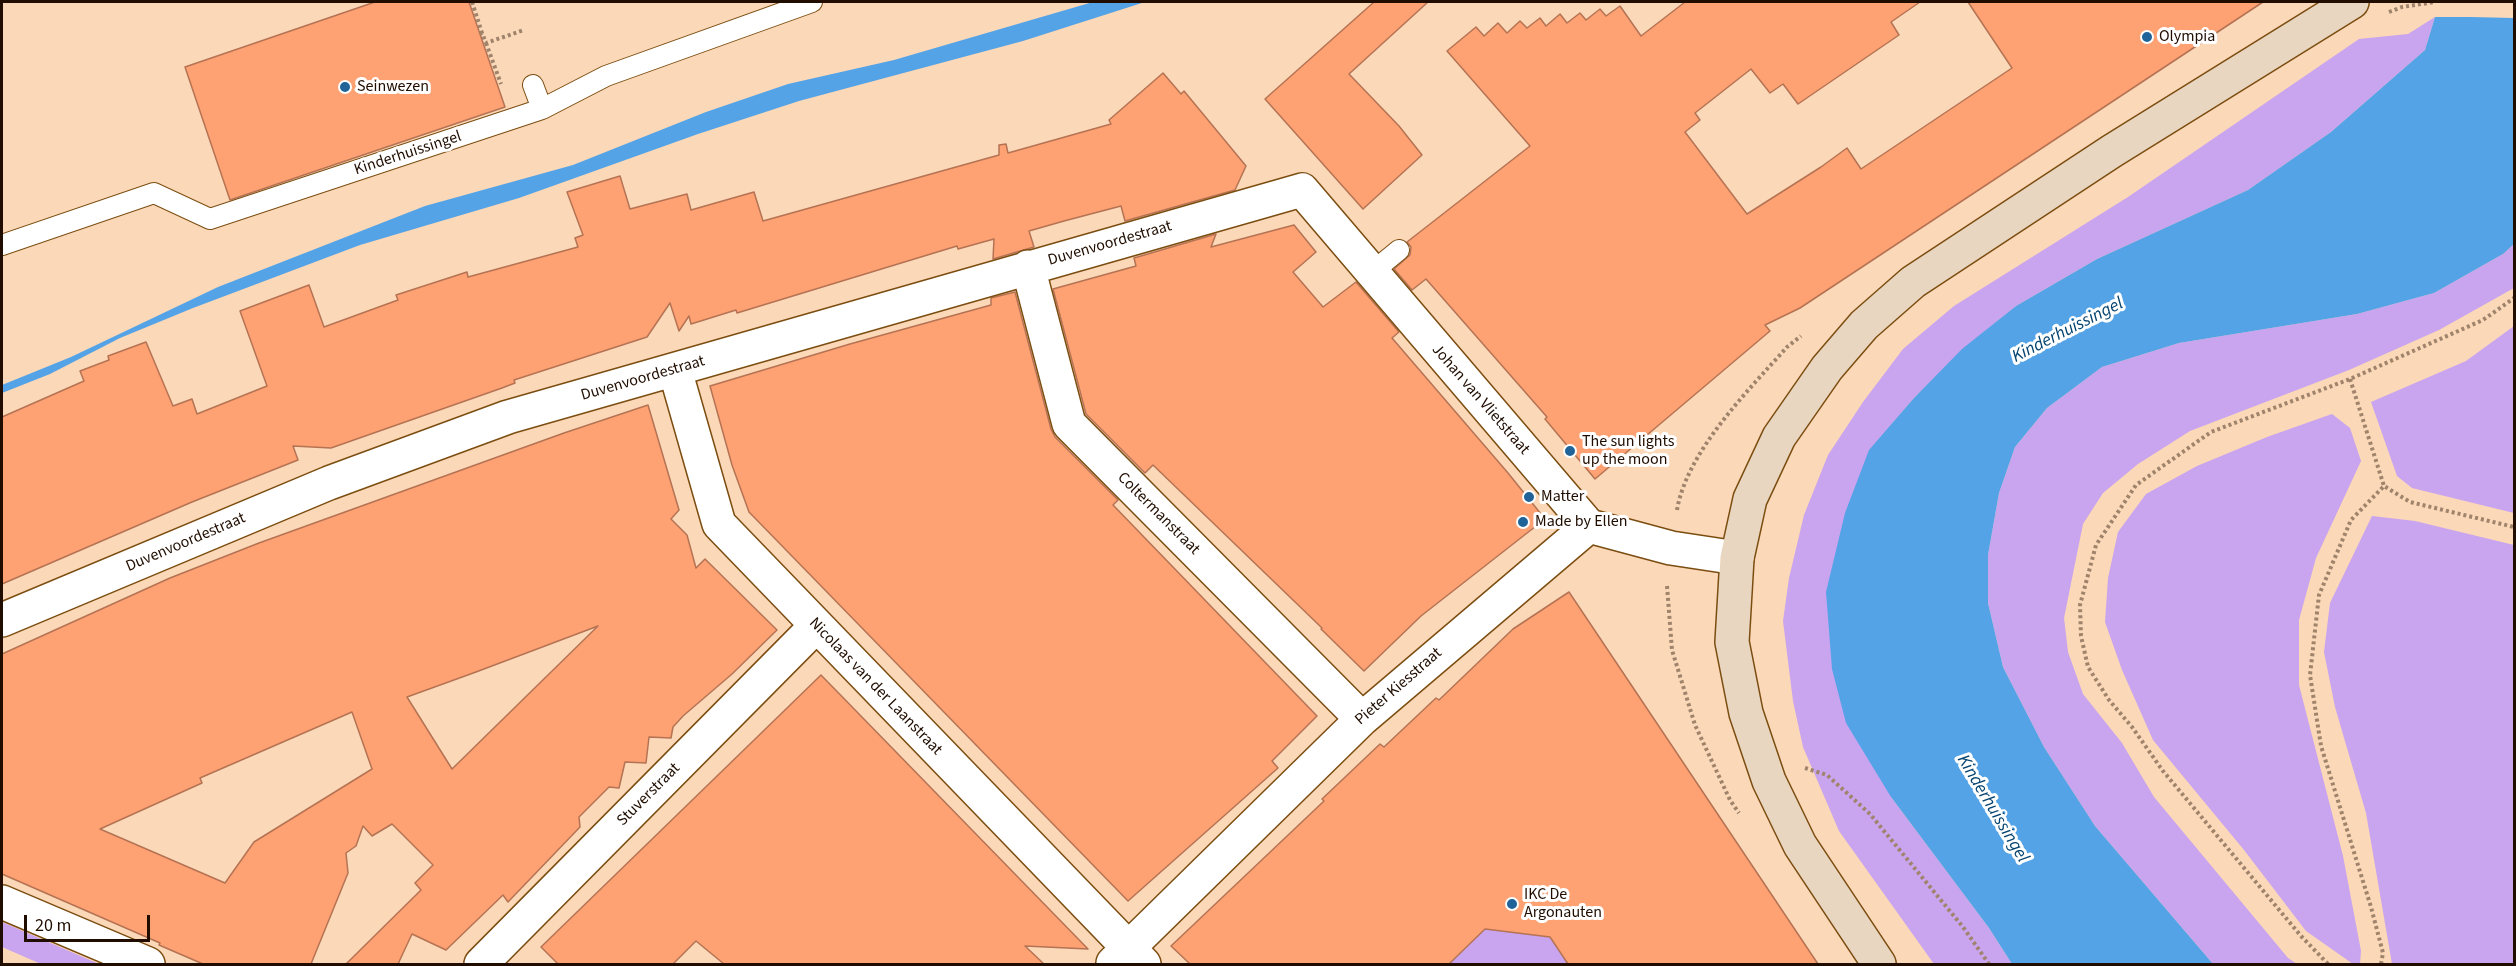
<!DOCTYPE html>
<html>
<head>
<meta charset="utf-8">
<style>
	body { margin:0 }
	#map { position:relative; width:2516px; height:966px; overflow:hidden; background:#fad8b8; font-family:"Source Sans 3",sans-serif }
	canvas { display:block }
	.frame { position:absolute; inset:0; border:3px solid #200d00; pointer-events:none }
	.scale { position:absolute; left:24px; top:915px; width:126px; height:27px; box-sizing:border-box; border:3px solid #200d00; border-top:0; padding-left:8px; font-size:18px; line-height:21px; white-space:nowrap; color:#200d00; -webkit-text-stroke:4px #fff; paint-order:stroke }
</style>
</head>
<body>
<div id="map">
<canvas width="2516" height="966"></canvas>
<div class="frame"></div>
<div class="scale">20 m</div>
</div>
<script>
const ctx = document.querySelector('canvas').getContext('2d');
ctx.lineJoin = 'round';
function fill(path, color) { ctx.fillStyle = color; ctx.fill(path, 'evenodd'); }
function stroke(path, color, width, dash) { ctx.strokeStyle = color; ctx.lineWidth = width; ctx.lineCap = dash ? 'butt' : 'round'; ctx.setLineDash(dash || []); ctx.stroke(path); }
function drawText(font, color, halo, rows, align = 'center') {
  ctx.font = font + ' "Source Sans 3",sans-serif'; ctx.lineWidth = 6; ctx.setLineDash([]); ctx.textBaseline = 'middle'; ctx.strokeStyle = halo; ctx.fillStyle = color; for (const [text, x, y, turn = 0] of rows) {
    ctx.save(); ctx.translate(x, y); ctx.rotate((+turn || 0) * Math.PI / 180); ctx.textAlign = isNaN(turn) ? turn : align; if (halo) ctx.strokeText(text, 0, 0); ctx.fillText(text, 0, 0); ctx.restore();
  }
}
fill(new Path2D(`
	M 2435,17 L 2425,50 L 2331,132 L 2248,190 L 2097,259 L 2016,306 L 1962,350 L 1914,398 L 1870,450 L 1891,797 L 1989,928 L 2012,964 L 1934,964 L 1839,831 L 1803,747 L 1793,701 L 1783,621 L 1789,578 L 1804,515 L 1828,455 L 1863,402 L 1903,349 L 1954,306 L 2128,197 L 2359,39 L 2408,34 Z
	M 2514,244 L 2514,288 L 2439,330 L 2349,370 L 2190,431 L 2138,464 L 2103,493 L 2083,524 L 2064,618 L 2068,652 L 2083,694 L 2122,743 L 2154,797 L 2288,958 L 2297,964 L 2213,964 L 2095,826 L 2044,747 L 2003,667 L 1988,603 L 1988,555 L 1999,493 L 2015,447 L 2047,408 L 2102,367 L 2179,343 L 2357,314 L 2434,293 L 2503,254 Z
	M 2514,326 L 2514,513 L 2412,488 L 2397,476 L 2371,402 L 2466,361 Z
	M 2332,414 L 2350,428 L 2361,461 L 2316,558 L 2299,620 L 2299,685 L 2343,856 L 2361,951 L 2360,964 L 2353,964 L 2306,931 L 2244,850 L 2153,740 L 2122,670 L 2105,622 L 2108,578 L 2118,532 L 2146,494 L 2197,466 L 2267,437 Z
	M 2372,516 L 2415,521 L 2514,545 L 2514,964 L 2392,964 L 2366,813 L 2335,707 L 2324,652 L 2330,603 Z
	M 2,922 L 99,964 L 41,964 L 2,947 Z
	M 1485,929 L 1550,937 L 1568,964 L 1449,964 Z`), '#c9a4ef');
fill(new Path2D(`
	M 1093,2 L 1145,2 L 1023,41 L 799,101 L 698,134 L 519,198 L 360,245 L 193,308 L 120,338 L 50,374 L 2,393 L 2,385 L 71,357 L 218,287 L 425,206 L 573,165 L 706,112 L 788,84 L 894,60 Z
	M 2470,2 L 2514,2 L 2514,244 L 2503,254 L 2434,293 L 2357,314 L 2179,343 L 2102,367 L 2047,408 L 2015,447 L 1999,493 L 1988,555 L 1988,603 L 2003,667 L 2044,747 L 2095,826 L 2213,964 L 2012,964 L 1989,928 L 1891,797 L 1846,723 L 1832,669 L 1826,592 L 1845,513 L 1869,450 L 1914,398 L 1962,349 L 2016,306 L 2097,259 L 2248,190 L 2331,132 L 2425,50 L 2435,17 L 2470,17 Z`), '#54a3e7');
fill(new Path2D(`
	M 2470,2 L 2514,2 L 2514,18 L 2470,17 Z`), '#fad8b8');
const building = new Path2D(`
	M 375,2 L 469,2 L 505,107 L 230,200 L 185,67 Z
	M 1374,2 L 1428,2 L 1349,74 L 1399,126 L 1422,155 L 1363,209 L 1265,99 Z
	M 1685,2 L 1920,2 L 1891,22 L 1899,35 L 1798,104 L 1783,84 L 1770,93 L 1751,69 L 1695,113 L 1700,120 L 1685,132 L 1747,214 L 1821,167 L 1847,148 L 1861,169 L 2012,68 L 1968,2 L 2263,2 L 1800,308 L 1765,325 L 1770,331 L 1595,479 L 1545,419 L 1547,417 L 1426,279 L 1412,290 L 1394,269 L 1410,255 L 1411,247 L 1407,242 L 1530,146 L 1447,51 L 1476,27 L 1484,36 L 1498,23 L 1507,33 L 1520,21 L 1527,28 L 1540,18 L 1546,26 L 1560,14 L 1567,23 L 1580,13 L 1586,20 L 1600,9 L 1606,16 L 1620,6 L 1641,36 Z
	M 1163,73 L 1181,94 L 1184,91 L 1246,166 L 1235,190 L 1125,221 L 1121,206 L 1064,221 L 1029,231 L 1034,247 L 993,259 L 994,239 L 958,249 L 957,246 L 737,313 L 736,310 L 691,324 L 689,316 L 679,331 L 670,303 L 647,337 L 514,380 L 515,383 L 502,388 L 331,448 L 293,446 L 298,460 L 192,502 L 2,584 L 2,417 L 84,381 L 80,371 L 109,360 L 108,356 L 146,342 L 173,406 L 192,399 L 197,414 L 267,386 L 240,311 L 309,285 L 324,327 L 398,300 L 396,295 L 467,272 L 468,277 L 578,247 L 575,238 L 583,235 L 567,192 L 620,176 L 630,209 L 687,194 L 691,210 L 754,192 L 763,221 L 999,155 L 999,145 L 1006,144 L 1008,153 L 1111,124 L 1109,120 Z
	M 1294,225 L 1316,252 L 1293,272 L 1323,307 L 1356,282 L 1399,332 L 1392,338 L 1508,473 L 1545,519 L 1421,616 L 1364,671 L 1321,629 L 1322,628 L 1153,465 L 1145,473 L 1086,414 L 1053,289 L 1136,266 L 1134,258 L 1216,234 L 1211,247 Z
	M 1015,292 L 1051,429 L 1055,437 L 1118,500 L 1113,505 L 1317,716 L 1272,761 L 1278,768 L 1128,901 L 749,512 L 732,465 L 710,386 L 850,344 L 991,305 L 991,298 Z
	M 648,405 L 679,510 L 671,519 L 687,535 L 696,568 L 705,559 L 777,630 L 732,674 L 683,716 L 673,727 L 671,738 L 649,737 L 646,763 L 625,762 L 619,788 L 609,787 L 579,817 L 580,827 L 508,902 L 503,895 L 446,950 L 412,934 L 398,964 L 346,964 L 421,890 L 415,883 L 433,865 L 392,824 L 372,836 L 363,826 L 356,846 L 346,853 L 348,873 L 311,964 L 203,964 L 159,945 L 160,943 L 2,874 L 2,654 L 170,578 L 259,543 L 564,433 ZM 598,626 L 452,769 L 407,697 L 476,672 ZM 352,712 L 372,769 L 254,842 L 225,883 L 100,829 L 202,783 L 200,778 Z
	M 1569,592 L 1818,964 L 1568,964 L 1550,937 L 1485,929 L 1449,964 L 1190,964 L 1171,946 L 1324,801 L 1322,799 L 1380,744 L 1384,747 L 1436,698 L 1439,700 L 1513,629 Z
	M 821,675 L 1088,949 L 1025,946 L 1044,964 L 724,964 L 696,941 L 673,964 L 558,964 L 541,947 Z`);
fill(building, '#fea173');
stroke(building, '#b57353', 1.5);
const service = new Path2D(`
	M 533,85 L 542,109
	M 2,245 L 154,193 L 210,219 L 542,109 L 606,76 L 812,2
	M 1371,273 L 1399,250`);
const minor = new Path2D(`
	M 1028,267 L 1069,424 L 1362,719
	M 675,370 L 719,524 L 1144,964
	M 1589,526 L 1671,548 L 1737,558
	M 2,620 L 329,483 L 508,417 L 1302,190 L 1589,526
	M 2,902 L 148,964
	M 1113,963 L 1362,719 L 1589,526
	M 481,964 L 816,626`);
const secondary = new Path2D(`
	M 1879,964 L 1800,845 L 1769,781 L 1746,713 L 1732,642 L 1737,558 L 1750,499 L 1779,437 L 1827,368 L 1864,325 L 1913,282 L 2112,151 L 2352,2`);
stroke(service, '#7c4d10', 22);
stroke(minor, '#7c4d10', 36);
stroke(secondary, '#7c4d10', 36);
stroke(new Path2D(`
	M 472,2 L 482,33
	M 2389,12 L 2402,7 L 2435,2
	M 480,34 L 482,33 L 486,43 L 524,30
	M 486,43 L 501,84
	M 2350,379 L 2384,486
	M 1677,510 C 1687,451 1748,391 1787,347 L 1801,336
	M 1667,586 L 1672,650 L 1695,725 L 1730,800 L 1739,813
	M 1805,768 L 1827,775 L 1870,814 L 1963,927 L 1989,964
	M 2328,964 L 2301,936 L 2163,771 L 2132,727 L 2109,700 L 2088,667 L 2081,636 L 2080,605 L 2096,545 L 2136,485 L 2211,432 L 2350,379 L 2483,320 L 2514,298
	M 2381,964 L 2383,953 L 2371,907 L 2321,746 L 2310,675 L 2319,595 L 2351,520 L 2384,486 L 2410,502 L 2514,527`), '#9f836b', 4, [3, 3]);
stroke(service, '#fff', 20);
stroke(minor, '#fff', 33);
stroke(secondary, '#e8d6c1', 33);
stroke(new Path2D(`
	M 2,2 L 3,2`), '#806651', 4.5, [8, 8]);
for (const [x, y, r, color] of [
	[2147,37,6,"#206399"],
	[345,87,6,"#206399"],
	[1570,451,6,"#206399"],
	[1529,497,6,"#206399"],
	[1523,522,6,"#206399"],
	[1512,904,6,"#206399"]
]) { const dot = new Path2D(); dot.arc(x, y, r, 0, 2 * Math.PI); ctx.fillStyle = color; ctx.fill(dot); stroke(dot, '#fff', 2); }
drawText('16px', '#200d00', '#fff', [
	["Olympia",2159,37],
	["Seinwezen",357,87],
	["The sun lights",1582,442],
	["up the moon",1582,460],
	["Matter",1541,497],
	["Made by Ellen",1535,522],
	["IKC De",1524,895],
	["Argonauten",1524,913]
], 'left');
drawText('16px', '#200d00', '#fff', [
	["Kinderhuissingel",408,154,-18],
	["Duvenvoordestraat",1110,244,-16],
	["Duvenvoordestraat",643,379,-16],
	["Johan van Vlietstraat",1480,400,49],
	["Coltermanstraat",1158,514,45],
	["Duvenvoordestraat",186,543,-23],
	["Nicolaas van der Laanstraat",875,687,46],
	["Pieter Kiesstraat",1399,687,-41],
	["Stuverstraat",649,795,-45]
]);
drawText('italic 18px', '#04436f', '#fff', [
	["Kinderhuissingel",2068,331,-27],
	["Kinderhuissingel",1992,809,59]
]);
</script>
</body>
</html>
